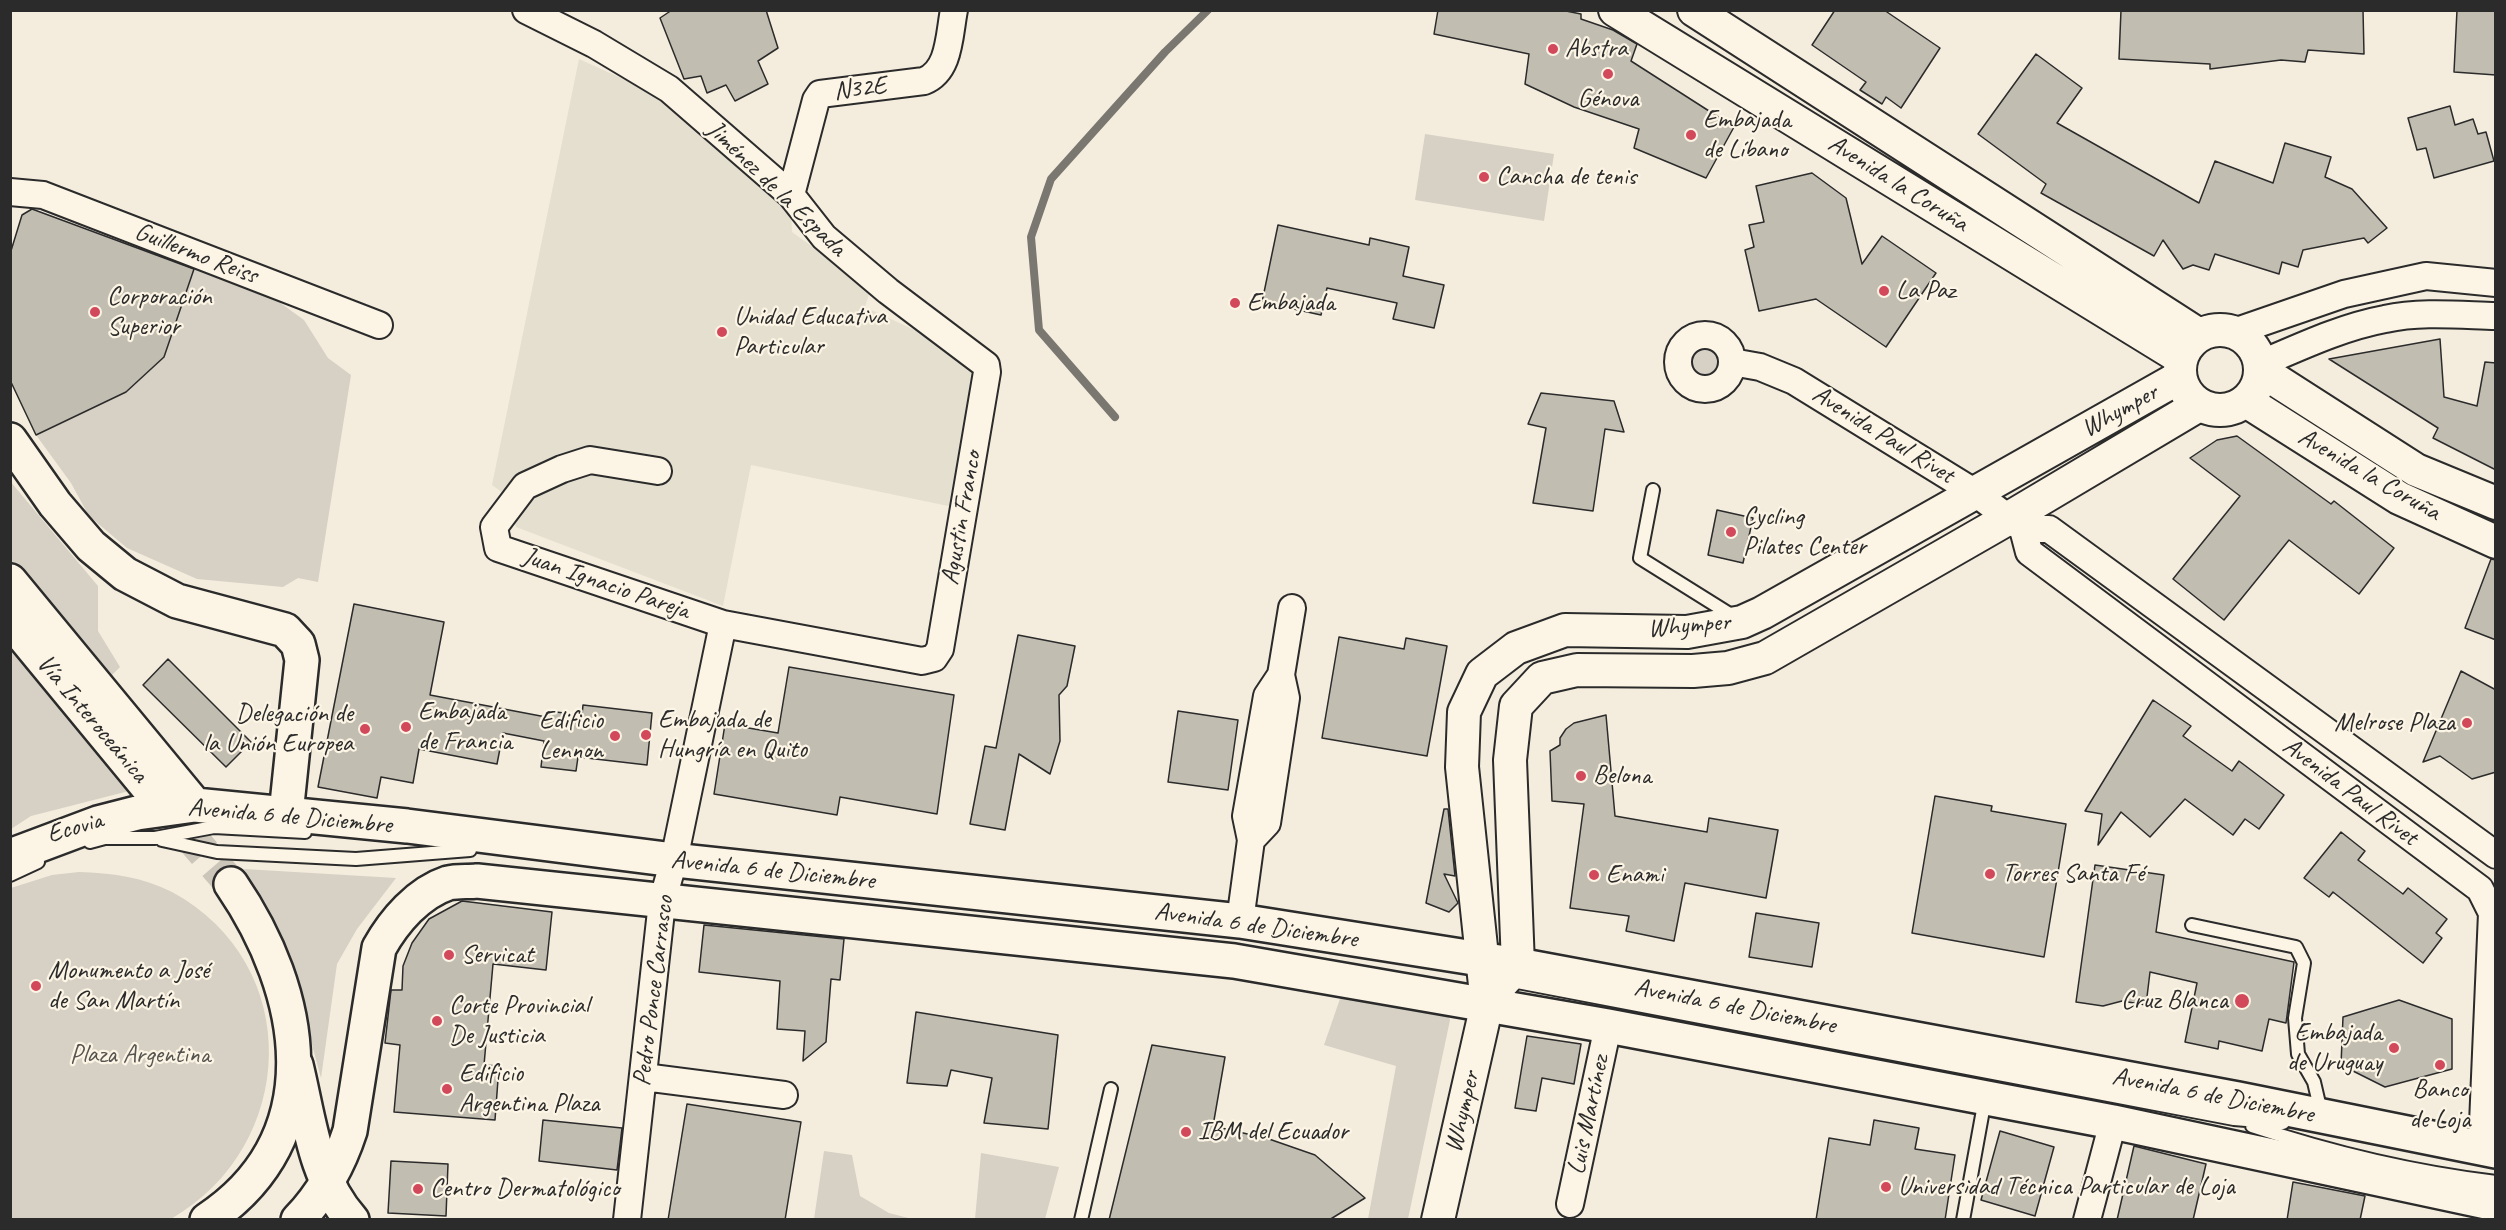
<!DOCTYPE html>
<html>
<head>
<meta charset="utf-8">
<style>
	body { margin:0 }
	#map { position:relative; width:2506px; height:1230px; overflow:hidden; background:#f4edde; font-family:Caveat,sans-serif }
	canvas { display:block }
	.frame { position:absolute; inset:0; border:12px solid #2b2b2b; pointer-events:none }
</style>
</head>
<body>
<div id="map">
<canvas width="2506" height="1230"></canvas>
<div class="frame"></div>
</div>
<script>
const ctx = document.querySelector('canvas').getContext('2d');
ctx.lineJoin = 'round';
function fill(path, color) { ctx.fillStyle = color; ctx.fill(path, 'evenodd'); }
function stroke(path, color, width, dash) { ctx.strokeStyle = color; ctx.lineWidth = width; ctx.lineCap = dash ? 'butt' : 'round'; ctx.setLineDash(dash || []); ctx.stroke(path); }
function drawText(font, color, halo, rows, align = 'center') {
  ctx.font = font + ' Caveat,sans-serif'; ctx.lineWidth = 4.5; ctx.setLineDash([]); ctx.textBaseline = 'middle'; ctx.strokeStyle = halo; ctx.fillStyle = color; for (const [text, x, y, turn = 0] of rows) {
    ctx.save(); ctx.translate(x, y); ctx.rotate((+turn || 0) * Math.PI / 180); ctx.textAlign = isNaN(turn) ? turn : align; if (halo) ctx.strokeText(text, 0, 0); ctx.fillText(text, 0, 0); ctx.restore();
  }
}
fill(new Path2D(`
	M 579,59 L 643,88 L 722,143 L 791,210 L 792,232 L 868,287 L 869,294 L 865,307 L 975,358 L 979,363 L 953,507 L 751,465 L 723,606 L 516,527 L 513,517 L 517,503 L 492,485 Z`), '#e5dfd0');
fill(new Path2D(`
	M 1425,134 L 1554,154 L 1544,221 L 1415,200 Z
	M 195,266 L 279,302 L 304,320 L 328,358 L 351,375 L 318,582 L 298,578 L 283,587 L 197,579 L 127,548 L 89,516 L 71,483 L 36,435 L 126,392 L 164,357 Z
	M1690 362a14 14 0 1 1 28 0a14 14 0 1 1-28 0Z
	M 10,481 L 98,586 L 98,631 L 120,667 L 110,677 L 89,662 L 11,565 Z
	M 11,641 L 129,791 L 31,816 L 11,829 Z
	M 244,869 L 396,878 L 357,929 L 337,964 L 321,1078 L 286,948 Z
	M 79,872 C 111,873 143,877 172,892 C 305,964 298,1146 171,1219 L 11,1219 L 11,888 L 52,875 Z
	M 1342,993 L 1445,1005 L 1450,1020 L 1408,1219 L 1368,1219 L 1396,1066 L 1324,1045 Z
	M 824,1151 L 852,1155 L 860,1196 L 889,1213 L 912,1219 L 814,1219 Z
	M 981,1153 L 1059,1167 L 1045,1219 L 975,1219 Z`), '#d6d1c4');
stroke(new Path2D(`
	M 1115,417 L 1039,330 L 1031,237 L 1051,179 L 1165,52 L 1208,10`), '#7a7771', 8);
const building = new Path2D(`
	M 672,10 L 766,10 L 778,48 L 758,61 L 768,84 L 735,101 L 726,85 L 707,93 L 701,76 L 684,79 L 660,18 Z
	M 1438,10 L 1561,10 L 1581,14 L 1581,19 L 1613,30 L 1637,44 L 1631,61 L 1734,127 L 1706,178 L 1634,148 L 1639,129 L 1574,107 L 1525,84 L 1529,54 L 1434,34 Z
	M 1835,10 L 1884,10 L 1940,48 L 1901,108 L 1886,97 L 1882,104 L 1860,90 L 1866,82 L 1812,45 Z
	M 2121,10 L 2363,10 L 2364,54 L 2308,50 L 2305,62 L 2281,60 L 2210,69 L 2210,64 L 2119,59 Z
	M 2457,10 L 2496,10 L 2496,75 L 2454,72 Z
	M 2036,54 L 2082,88 L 2057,123 L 2199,203 L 2215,161 L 2273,183 L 2285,143 L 2331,157 L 2325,177 L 2352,189 L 2387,228 L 2368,243 L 2364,238 L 2303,250 L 2298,267 L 2282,262 L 2279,274 L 2215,254 L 2209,270 L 2193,265 L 2183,269 L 2163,240 L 2154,256 L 2041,193 L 2046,184 L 1978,134 Z
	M 2450,106 L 2455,125 L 2473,119 L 2478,134 L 2486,132 L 2494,161 L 2434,178 L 2426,148 L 2417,150 L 2408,118 Z
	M 1812,173 L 1846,198 L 1862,264 L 1882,236 L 1936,273 L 1886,347 L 1816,299 L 1759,311 L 1745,250 L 1754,247 L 1749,225 L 1764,222 L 1756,186 Z
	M 32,209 L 194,269 L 164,357 L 126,392 L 36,435 L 10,380 L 10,254 L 22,215 Z
	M 1278,225 L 1369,245 L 1370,238 L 1409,247 L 1403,276 L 1444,285 L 1434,328 L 1393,319 L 1397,303 L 1327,288 L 1321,315 L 1262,302 Z
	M 2440,339 L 2444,397 L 2477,406 L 2485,362 L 2496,363 L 2496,470 L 2433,438 L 2438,428 L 2329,359 Z
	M 1541,393 L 1614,401 L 1624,432 L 1605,429 L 1593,511 L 1533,503 L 1546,428 L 1528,424 Z
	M 2237,436 L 2331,504 L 2334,501 L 2394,548 L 2359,594 L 2289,540 L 2224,620 L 2173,579 L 2240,496 L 2190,458 L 2217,440 Z
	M 1717,510 L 1753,518 L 1743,563 L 1708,555 Z
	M 2491,559 L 2496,560 L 2496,640 L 2465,628 Z
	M 354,604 L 444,622 L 430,695 L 546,717 L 547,711 L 582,715 L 583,705 L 652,713 L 647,765 L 578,757 L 576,771 L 541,767 L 544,741 L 503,733 L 497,764 L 419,749 L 413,783 L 381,777 L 377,798 L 318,787 Z
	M 1018,635 L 1075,646 L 1067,686 L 1059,695 L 1060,741 L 1050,774 L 1019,754 L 1005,830 L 970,824 L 985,746 L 996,748 Z
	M 1339,637 L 1404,649 L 1406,638 L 1447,646 L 1427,756 L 1322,738 Z
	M 168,659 L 251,742 L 226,767 L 143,685 Z
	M 789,667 L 954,695 L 937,814 L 840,797 L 837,815 L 714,794 L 725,724 L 778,733 Z
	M 2461,671 L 2496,690 L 2496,772 L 2472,779 L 2440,756 L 2423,762 Z
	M 2153,700 L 2191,726 L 2183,736 L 2232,771 L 2239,761 L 2284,795 L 2259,829 L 2245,819 L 2233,835 L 2185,799 L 2150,837 L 2121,812 L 2098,845 L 2102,814 L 2085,811 Z
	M 1178,711 L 1238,720 L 1228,790 L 1168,782 Z
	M 1606,715 L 1615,816 L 1707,832 L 1709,818 L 1778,830 L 1766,898 L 1685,883 L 1674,941 L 1626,931 L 1629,916 L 1570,908 L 1584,804 L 1552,801 L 1550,751 L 1560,745 L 1560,738 L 1566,729 L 1574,723 Z
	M 1935,796 L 1992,806 L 1991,811 L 2066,824 L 2044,957 L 1912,933 Z
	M 1444,809 L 1448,809 L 1455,876 L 1444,874 L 1458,903 L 1449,912 L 1426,903 Z
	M 2341,832 L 2365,851 L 2358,860 L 2403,894 L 2408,888 L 2447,919 L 2436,933 L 2442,938 L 2423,963 L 2333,892 L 2329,897 L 2304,878 Z
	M 2095,865 L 2164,875 L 2156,932 L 2294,962 L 2286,1023 L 2269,1019 L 2262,1051 L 2219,1041 L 2218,1049 L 2185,1042 L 2197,983 L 2150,972 L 2146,1005 L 2122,1001 L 2103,1006 L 2076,1002 Z
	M 462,901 L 552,912 L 546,970 L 493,964 L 484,1065 L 499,1066 L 495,1120 L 394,1112 L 400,1045 L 385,1043 L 391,990 L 402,990 L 403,966 L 412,943 L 429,919 Z
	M 1756,913 L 1819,923 L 1812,967 L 1749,957 Z
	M 704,925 L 844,939 L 840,980 L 831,979 L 826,1042 L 803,1061 L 805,1031 L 777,1029 L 780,981 L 699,972 Z
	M 2399,1000 L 2452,1019 L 2452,1069 L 2385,1087 L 2341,1065 L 2343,1017 Z
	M 916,1012 L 1058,1035 L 1048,1129 L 984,1123 L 992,1078 L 951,1070 L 947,1086 L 907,1083 Z
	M 1527,1036 L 1581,1044 L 1574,1084 L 1542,1078 L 1536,1111 L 1515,1108 Z
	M 1152,1045 L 1225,1057 L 1213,1126 L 1269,1139 L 1315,1155 L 1365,1198 L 1329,1220 L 1109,1220 Z
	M 687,1104 L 801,1122 L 785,1220 L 668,1220 Z
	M 543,1120 L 622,1128 L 617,1170 L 539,1161 Z
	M 1874,1120 L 1919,1128 L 1915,1149 L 1955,1155 L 1945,1220 L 1816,1220 L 1829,1138 L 1870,1145 Z
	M 2000,1131 L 2054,1147 L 2035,1216 L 1981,1200 Z
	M 2134,1146 L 2206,1164 L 2193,1220 L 2117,1220 Z
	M 391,1161 L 448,1164 L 446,1216 L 388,1213 Z
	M 2293,1182 L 2365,1196 L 2360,1220 L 2287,1220 Z`);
fill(building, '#c2bdb1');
stroke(building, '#2b2b2b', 1.5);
stroke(new Path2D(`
	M 151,791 L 231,884`), '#ccc6ba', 33, [33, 16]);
const service = new Path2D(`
	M 1653,490 L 1640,558 L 1736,618
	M 162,840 L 217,852 L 356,859 L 470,850
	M 90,842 L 105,838 L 155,838 L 214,827 L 305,832
	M 10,875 L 38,862
	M 2192,925 L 2296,947 L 2304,963 L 2295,1018 L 2298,1054 L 2314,1082 L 2321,1112
	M 1507,980 L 2234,1119 L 2283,1123
	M 2252,1126 C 2330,1152 2414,1172 2496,1182
	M 1081,1220 L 1111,1089
	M 1963,1220 L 1985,1099`);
const minor = new Path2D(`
	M 526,10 L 594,44 L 669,89 L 791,195 L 824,237 L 888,291 L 986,365 L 987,372 L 940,649 L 934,658 L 922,661 L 723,624 L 498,548 L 494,527 L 525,486 L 562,469 L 590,460 L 658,471
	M 10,192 L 43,195 L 379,325
	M 791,195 L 816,100 L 820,94 L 924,81 C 950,71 949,35 954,10
	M 2234,332 L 2344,294 L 2426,276 L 2496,283
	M1678 362a27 27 0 1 1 54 0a27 27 0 1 1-54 0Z
	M 1732,362 L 1760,367 L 1794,381 L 1974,492 L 2023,529 L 2029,552 L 2480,889 L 2492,913 L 2482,1147
	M 2260,364 C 2300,347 2342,327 2385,319 C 2421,311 2459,315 2496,316
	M 2023,529 L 2049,529 L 2496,855
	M 1251,840 L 1267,823 L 1286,698 L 1281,675 L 1292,608
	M 1240,921 L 1251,840 L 1246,816 L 1267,696 L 1281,675
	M 644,1077 L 784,1095
	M 1570,1204 L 1608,1026
	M 627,1220 L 662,902 L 674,860 L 723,624
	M 2087,1220 L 2113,1122`);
const tertiary = new Path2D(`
	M 1615,10 L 2181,358
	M 1694,10 L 2199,335
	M2180 370a40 40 0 1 1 80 0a40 40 0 1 1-80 0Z
	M 2260,370 L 2416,470 L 2496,503
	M 2246,401 L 2399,498 L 2496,542
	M 1501,984 L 1518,965 L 1510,760 L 1516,706 L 1542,678 L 1577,670 L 1693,671 L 1728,668 L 1765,658 L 2009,518 L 2199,405
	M 1438,1220 L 1487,1004 L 1462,767 L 1464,712 L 1482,674 L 1516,648 L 1565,630 L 1687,632 L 1742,622 L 1762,613 L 2180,377`);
const secondary = new Path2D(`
	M 10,440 L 55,504 L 91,546 L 125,574 L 177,601 L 285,630 L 298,644 L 302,660 L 286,814
	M 296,1065 C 309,1118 314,1178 352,1220`);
const primary = new Path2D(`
	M 10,581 L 195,805
	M 10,620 L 151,791
	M 10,856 L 98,823 L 137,813 L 195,805 L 407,826 L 674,860 L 1240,921 L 1518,965 L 2238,1099 L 2496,1151
	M 207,1220 C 332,1137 305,992 231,884
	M 298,1220 C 323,1194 339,1165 350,1131 L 379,948 C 394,921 418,893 448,883 C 457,881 468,882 477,881 L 1234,961 L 1608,1026 L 2113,1122 L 2496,1204`);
stroke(service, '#2b2b2b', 16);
stroke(minor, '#2b2b2b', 30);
stroke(tertiary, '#2b2b2b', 36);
stroke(secondary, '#2b2b2b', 38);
stroke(primary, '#2b2b2b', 38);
stroke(service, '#fcf5e5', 12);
stroke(minor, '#fcf5e5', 26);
stroke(tertiary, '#fcf5e5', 32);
stroke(secondary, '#fcf5e5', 33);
stroke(primary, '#fcf5e5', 33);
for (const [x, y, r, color] of [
	[1553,49,6,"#d1495b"],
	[1608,74,6,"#d1495b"],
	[1691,135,6,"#d1495b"],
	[1484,177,6,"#d1495b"],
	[1884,291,6,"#d1495b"],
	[1235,303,6,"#d1495b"],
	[95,312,6,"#d1495b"],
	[722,332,6,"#d1495b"],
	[1731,532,6,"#d1495b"],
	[2467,723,6,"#d1495b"],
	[406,727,6,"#d1495b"],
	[365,729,6,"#d1495b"],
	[646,735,6,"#d1495b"],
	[615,736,6,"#d1495b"],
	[1581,776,6,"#d1495b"],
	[1990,874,6,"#d1495b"],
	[1594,875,6,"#d1495b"],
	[449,955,6,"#d1495b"],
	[36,986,6,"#d1495b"],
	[2242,1001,8,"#d1495b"],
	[437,1021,6,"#d1495b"],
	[2394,1048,6,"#d1495b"],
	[2440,1065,6,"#d1495b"],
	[447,1089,6,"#d1495b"],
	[1186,1132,6,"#d1495b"],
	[1886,1187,6,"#d1495b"],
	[418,1189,6,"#d1495b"]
]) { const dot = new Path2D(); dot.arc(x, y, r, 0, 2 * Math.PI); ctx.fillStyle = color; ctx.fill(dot); stroke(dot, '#fcf5e5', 2); }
drawText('26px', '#2b2b2b', '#fcf5e5', [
	["Abstra",1565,49],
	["Génova",1608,99,"center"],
	["Embajada",1703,120],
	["de Líbano",1703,150],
	["Cancha de tenis",1496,177],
	["La Paz",1896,291],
	["Corporación",107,297],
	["Superior",107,327],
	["Embajada",1247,303],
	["Unidad Educativa",734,317],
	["Particular",734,347],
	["Cycling",1743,517],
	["Pilates Center",1743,547],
	["Embajada",418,712],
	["de Francia",418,742],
	["Delegación de",353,714,"right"],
	["la Unión Europea",353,744,"right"],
	["Embajada de",658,720],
	["Hungría en Quito",658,750],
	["Edificio",603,721,"right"],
	["Lennon",603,751,"right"],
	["Melrose Plaza",2455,723,"right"],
	["Belona",1593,776],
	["Torres Santa Fé",2002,874],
	["Enami",1606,875],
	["Servicat",461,955],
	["Monumento a José",48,971],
	["de San Martín",48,1001],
	["Cruz Blanca",2228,1001,"right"],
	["Corte Provincial",449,1006],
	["De Justicia",449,1036],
	["Embajada",2382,1033,"right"],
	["de Uruguay",2382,1063,"right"],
	["Edificio",459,1074],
	["Argentina Plaza",459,1104],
	["Banco",2440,1090,"center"],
	["de Loja",2440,1120,"center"],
	["IBM del Ecuador",1198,1132],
	["Universidad Técnica Particular de Loja",1898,1187],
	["Centro Dermatológico",430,1189]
], 'left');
drawText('26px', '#2b2b2b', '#fcf5e5', [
	["N32E",860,89,-7],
	["Avenida la Coruña",1898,184,32],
	["Jiménez de la Espada",776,189,44],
	["Guillermo Reiss",196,254,21],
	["Whymper",2120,411,-29],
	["Avenida Paul Rivet",1883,435,32],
	["Avenida la Coruña",2369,475,30],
	["Agustin Franco",962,518,-80],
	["Juan Ignacio Pareja",606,584,19],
	["Whymper",1689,626,-5],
	["Vía Interoceánica",92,719,50],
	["Avenida Paul Rivet",2350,792,37],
	["Avenida 6 de Diciembre",290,817,5],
	["Ecovia",75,828,-16],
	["Avenida 6 de Diciembre",773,871,6],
	["Avenida 6 de Diciembre",1256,926,8],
	["Pedro Ponce Carrasco",654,991,-83],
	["Avenida 6 de Diciembre",1735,1007,11],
	["Avenida 6 de Diciembre",2213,1096,11],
	["Whymper",1463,1112,-77],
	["Luis Martínez",1589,1115,-78]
]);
drawText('26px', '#565451', '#fcf5e5', [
	["Plaza Argentina",140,1055]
]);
</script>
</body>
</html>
